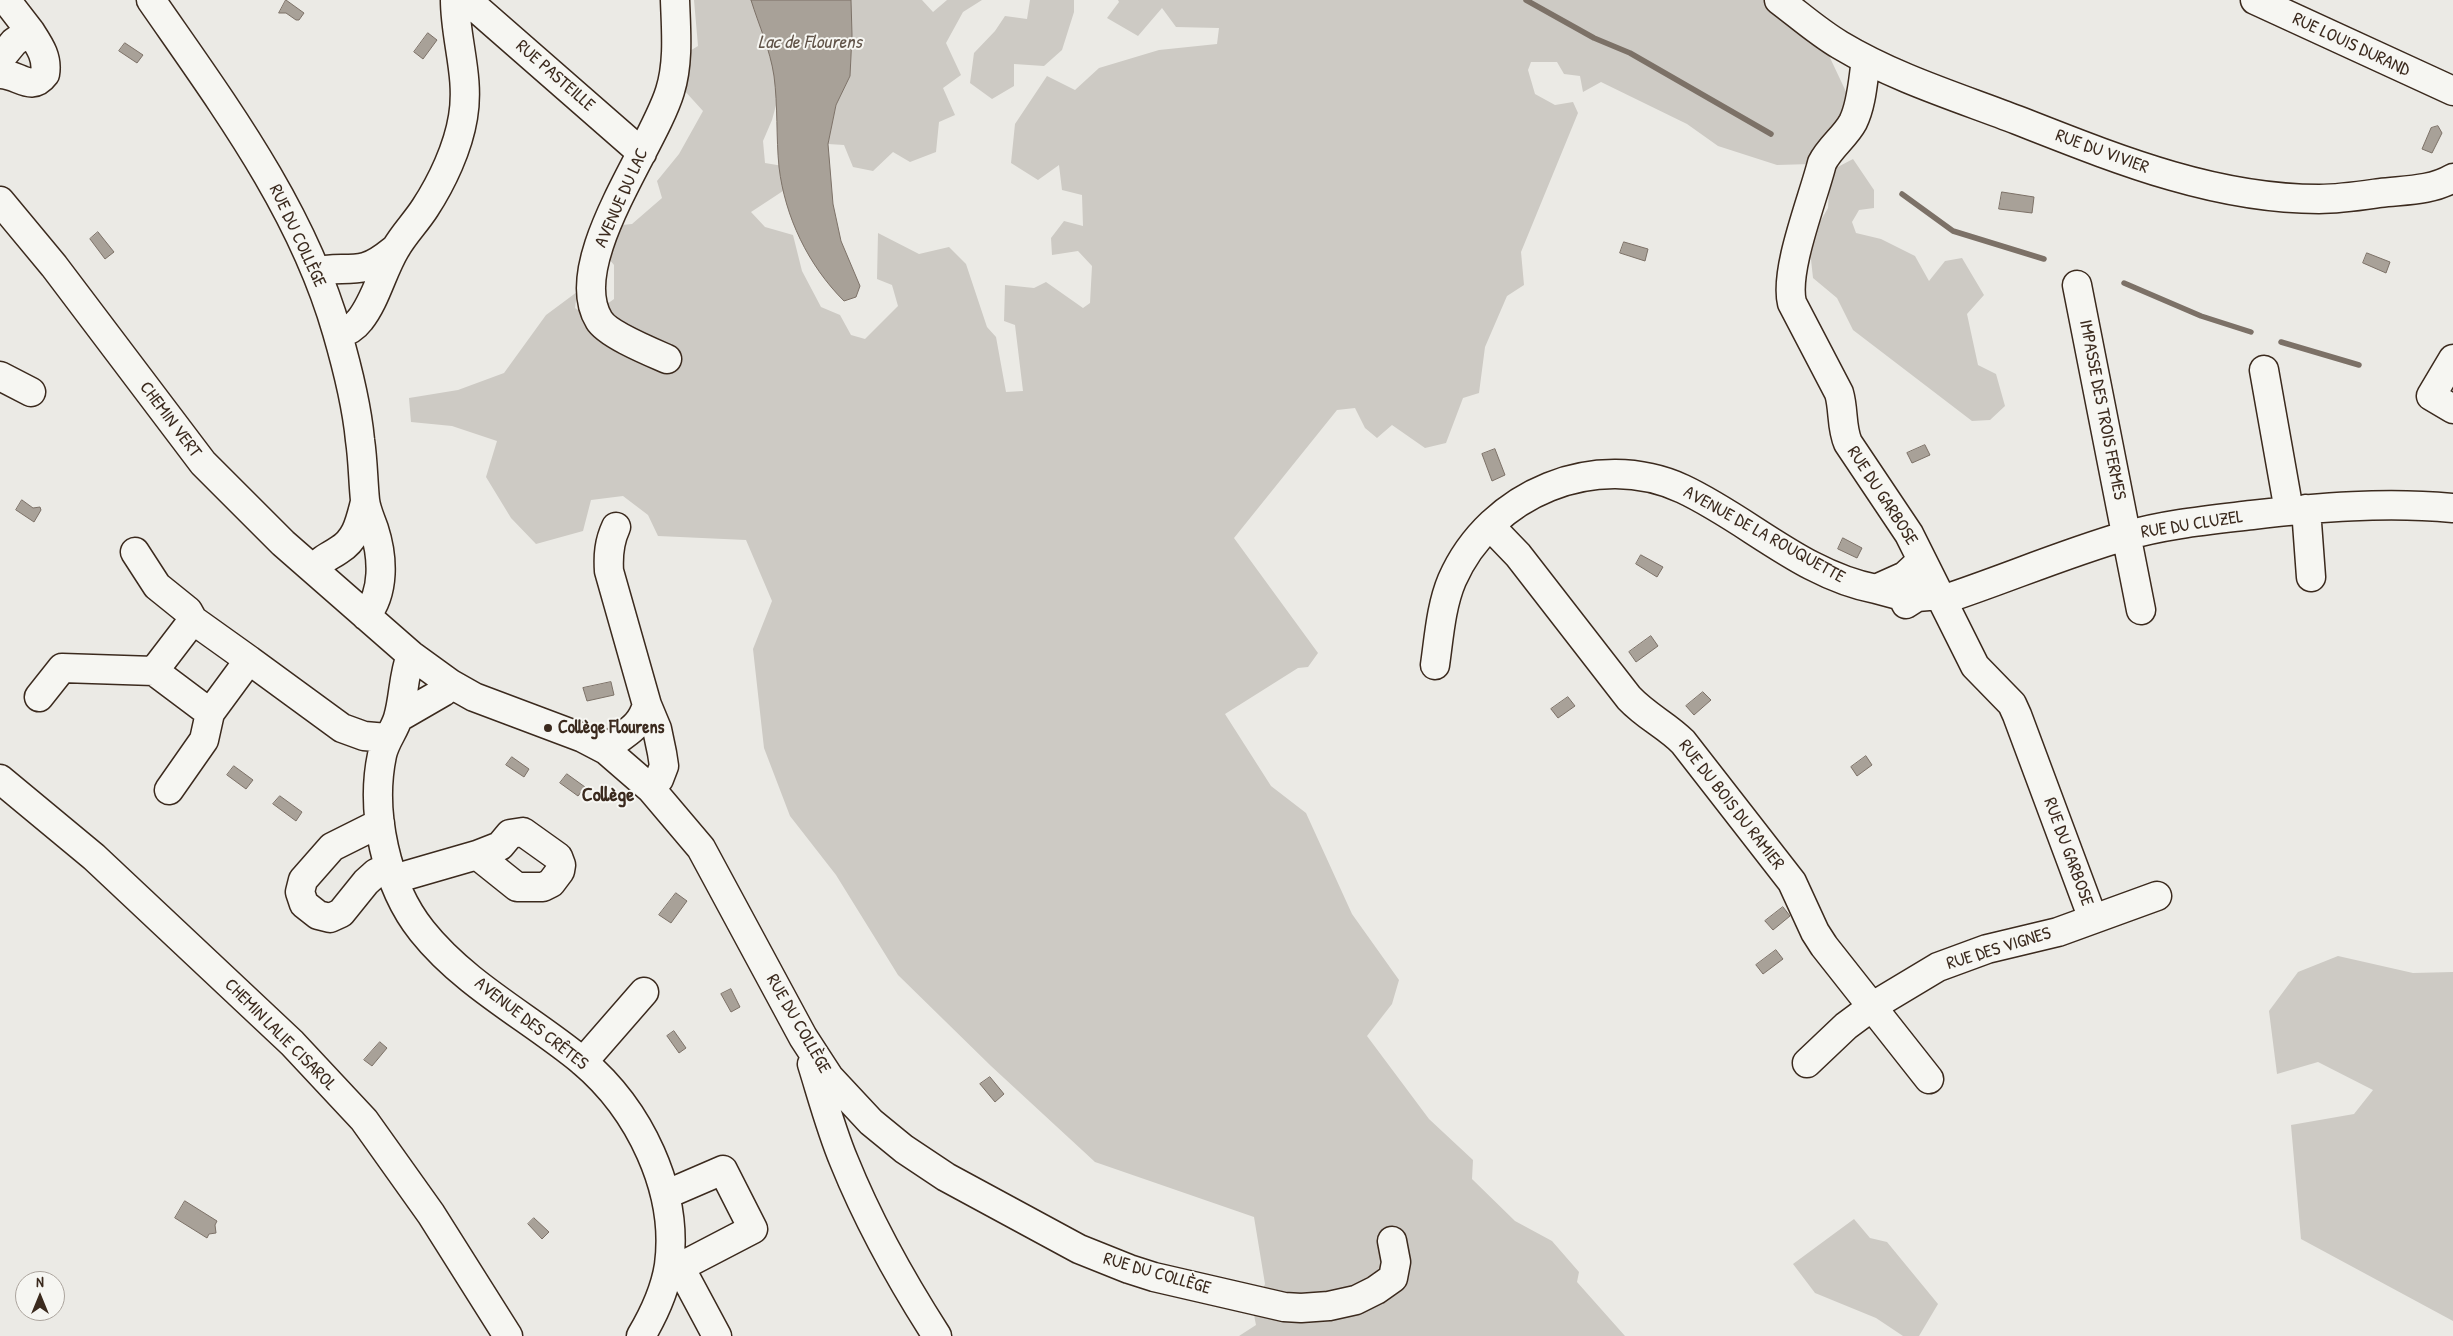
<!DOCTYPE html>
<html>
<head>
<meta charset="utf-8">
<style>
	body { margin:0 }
	#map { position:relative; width:2453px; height:1336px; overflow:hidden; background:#ebeae5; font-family:"Patrick Hand",sans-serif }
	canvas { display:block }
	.north { position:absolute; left:15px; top:1271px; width:50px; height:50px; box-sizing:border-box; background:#f6f6f2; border:1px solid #aba49d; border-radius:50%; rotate:0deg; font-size:14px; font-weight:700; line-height:20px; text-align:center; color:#3b2a1e }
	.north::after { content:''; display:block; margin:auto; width:18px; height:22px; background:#3b2a1e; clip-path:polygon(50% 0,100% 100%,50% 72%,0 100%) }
</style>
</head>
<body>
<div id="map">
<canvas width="2453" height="1336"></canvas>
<div class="north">N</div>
</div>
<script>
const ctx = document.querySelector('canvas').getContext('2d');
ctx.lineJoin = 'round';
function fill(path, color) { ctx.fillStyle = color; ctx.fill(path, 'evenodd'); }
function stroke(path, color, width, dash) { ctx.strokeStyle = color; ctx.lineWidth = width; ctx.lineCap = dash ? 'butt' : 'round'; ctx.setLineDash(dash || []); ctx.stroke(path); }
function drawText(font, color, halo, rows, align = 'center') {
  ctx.font = font + ' "Patrick Hand",sans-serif'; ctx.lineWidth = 4; ctx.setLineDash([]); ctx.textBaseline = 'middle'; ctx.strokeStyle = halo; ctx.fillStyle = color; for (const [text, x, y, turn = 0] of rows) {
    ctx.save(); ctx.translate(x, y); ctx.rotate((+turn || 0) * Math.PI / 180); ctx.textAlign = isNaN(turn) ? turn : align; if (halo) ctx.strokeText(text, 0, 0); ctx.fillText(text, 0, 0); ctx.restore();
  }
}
fill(new Path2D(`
	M 694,0 L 763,0 L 782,83 L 772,120 L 763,141 L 765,163 L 783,166 L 789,177 L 783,191 L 751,212 L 765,227 L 793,235 L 802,271 L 821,307 L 840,315 L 851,335 L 865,339 L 898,306 L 892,285 L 877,279 L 878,233 L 919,254 L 949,247 L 966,264 L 987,327 L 996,337 L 1006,392 L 1023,391 L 1015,325 L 1004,321 L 1005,285 L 1034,288 L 1046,282 L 1083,308 L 1090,303 L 1092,266 L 1078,251 L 1052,255 L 1051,238 L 1064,221 L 1083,226 L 1082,195 L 1062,190 L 1059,165 L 1038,180 L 1011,163 L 1015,124 L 1047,76 L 1075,90 L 1099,68 L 1159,50 L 1217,44 L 1219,28 L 1176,27 L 1162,8 L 1138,36 L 1107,18 L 1119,2 L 1118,0 L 1764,0 L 1824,45 L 1848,96 L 1845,120 L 1811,164 L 1777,165 L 1718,146 L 1687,124 L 1601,82 L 1583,92 L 1580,76 L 1564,74 L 1557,62 L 1531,62 L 1528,70 L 1535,94 L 1555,105 L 1573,102 L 1578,113 L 1521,252 L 1524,285 L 1507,296 L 1485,347 L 1479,393 L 1463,398 L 1446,443 L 1425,448 L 1392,425 L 1377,438 L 1365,428 L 1355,408 L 1337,410 L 1234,538 L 1318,653 L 1308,667 L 1298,668 L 1225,714 L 1271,786 L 1306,813 L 1352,914 L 1399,980 L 1392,1004 L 1367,1036 L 1429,1119 L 1473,1160 L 1472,1179 L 1515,1221 L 1552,1241 L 1579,1272 L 1577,1282 L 1625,1336 L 1239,1336 L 1256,1325 L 1254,1315 L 1265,1284 L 1254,1217 L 1095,1162 L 991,1066 L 898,975 L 836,875 L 790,816 L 764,748 L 753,649 L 772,601 L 746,540 L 658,536 L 648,515 L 623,496 L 591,500 L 583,531 L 536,544 L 511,518 L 486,477 L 497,441 L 452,426 L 411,422 L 409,398 L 458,390 L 504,373 L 546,315 L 577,292 L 575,308 L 589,317 L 614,299 L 614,265 L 597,245 L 603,227 L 632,224 L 662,198 L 657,181 L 679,154 L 703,111 L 683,89 L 688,52 L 698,46 Z
	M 851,0 L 922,0 L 933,12 L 947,0 L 982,0 L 963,12 L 946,43 L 961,75 L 943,88 L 955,115 L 939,122 L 936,152 L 910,162 L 893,152 L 873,171 L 853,167 L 844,145 L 828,144 L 836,105 L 850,76 L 852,35 Z
	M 1030,0 L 1074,0 L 1074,12 L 1062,50 L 1044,66 L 1014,64 L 1014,86 L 992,99 L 970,83 L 974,53 L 995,31 L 1005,16 L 1027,19 Z
	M 1853,159 L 1874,190 L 1874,208 L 1859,210 L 1852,222 L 1856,233 L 1881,239 L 1915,256 L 1929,281 L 1945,261 L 1962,258 L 1984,295 L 1967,314 L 1978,365 L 1996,374 L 2005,406 L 1990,420 L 1972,421 L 1853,330 L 1837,298 L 1813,278 L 1809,241 L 1828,208 L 1830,171 Z
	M 2338,956 L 2413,973 L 2453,972 L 2453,1321 L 2301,1239 L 2291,1125 L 2354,1114 L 2373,1090 L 2318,1062 L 2277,1074 L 2269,1011 L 2298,972 Z
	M 1854,1219 L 1870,1238 L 1887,1242 L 1938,1304 L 1919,1336 L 1903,1336 L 1876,1318 L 1815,1293 L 1793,1264 Z`), '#cdcac4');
const water = new Path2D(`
	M 286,0 L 304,13 L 299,20 L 296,20 L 286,13 L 279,13 Z
	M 751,0 L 851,0 L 852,35 L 850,76 L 836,105 L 828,144 L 833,204 L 841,241 L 860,286 L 856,297 L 844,301 C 808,265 785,217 779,167 C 776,137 778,106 774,76 C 770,49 759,26 751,0 Z
	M 428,33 L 437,40 L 423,59 L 414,52 Z
	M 125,43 L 143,55 L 137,63 L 119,51 Z
	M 2438,126 L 2442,133 L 2432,153 L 2422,149 L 2431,128 Z
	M 2002,192 L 2034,197 L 2032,213 L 1999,209 Z
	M 98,232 L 114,252 L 105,259 L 90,239 Z
	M 1624,242 L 1648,249 L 1645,261 L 1620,253 Z
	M 2367,253 L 2390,262 L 2386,273 L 2363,263 Z
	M 1925,445 L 1930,455 L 1912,463 L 1907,453 Z
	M 1495,449 L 1505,475 L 1492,481 L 1482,454 Z
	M 22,500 L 33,508 L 40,507 L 41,510 L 34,522 L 16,510 Z
	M 1843,538 L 1862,548 L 1857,558 L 1838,549 Z
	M 1641,555 L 1663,567 L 1657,577 L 1636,564 Z
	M 1651,636 L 1658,646 L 1636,662 L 1629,652 Z
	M 611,682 L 614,695 L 587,701 L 583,688 Z
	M 1703,692 L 1711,700 L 1694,715 L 1686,706 Z
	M 1568,697 L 1575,706 L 1558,718 L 1551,709 Z
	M 1866,756 L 1872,765 L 1857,776 L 1851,767 Z
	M 512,757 L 529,769 L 524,777 L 506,765 Z
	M 234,766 L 253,780 L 246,789 L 227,775 Z
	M 567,774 L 585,787 L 578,796 L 560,783 Z
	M 280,796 L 302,812 L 296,821 L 273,804 Z
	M 676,893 L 687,901 L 671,923 L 659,915 Z
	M 1783,907 L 1790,916 L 1773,930 L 1765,921 Z
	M 1776,950 L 1783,959 L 1763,974 L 1756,965 Z
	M 731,989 L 740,1007 L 731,1012 L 721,994 Z
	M 674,1031 L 686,1048 L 679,1053 L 667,1036 Z
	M 380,1042 L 387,1048 L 372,1066 L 364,1060 Z
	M 990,1077 L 1004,1094 L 995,1102 L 980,1084 Z
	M 185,1201 L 217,1221 L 215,1225 L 216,1233 L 209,1234 L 207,1238 L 175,1218 Z
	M 534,1218 L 549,1232 L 542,1239 L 528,1224 Z`);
fill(water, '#a8a198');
stroke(water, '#7c7167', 1);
stroke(new Path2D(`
	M 1526,0 L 1594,38 L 1630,53 L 1771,134
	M 1902,194 L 1953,231 L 2044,259
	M 2124,283 L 2201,316 L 2251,332
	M 2281,342 L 2359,365`), '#7c7167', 5.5);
const minor = new Path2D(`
	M 6,0 L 30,31
	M 151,0 C 223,104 302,209 337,332 C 346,363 357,408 360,440 C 363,460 363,480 365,500 C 366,510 371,520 374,529 C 383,557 385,592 366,616
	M 467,0 L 642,153
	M 1779,0 C 1799,15 1818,32 1840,45 C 1895,78 1957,97 2017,120 C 2114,158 2213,199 2319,199 C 2340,199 2359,196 2380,193 C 2404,190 2431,191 2453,178
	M 2255,0 L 2453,91
	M 0,59 L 14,42 L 30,31 C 39,45 48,57 45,74 C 31,93 19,74 0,74
	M 1866,60 C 1863,79 1862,104 1853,122 C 1845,137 1830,147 1822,163 C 1813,199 1784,270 1792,303 L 1839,393 C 1844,410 1841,427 1848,443 L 1909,534 L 1975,666 L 2012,704 L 2017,715 L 2093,919
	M 0,201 L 54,266 L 203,463 L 283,543 L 411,655 L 451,684 L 474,697 L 583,738 L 606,750 L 651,789 L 701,848 L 803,1037 L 829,1077 L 871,1122 L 904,1149 L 946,1177 L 1079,1249 L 1129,1269 L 1154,1277 L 1284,1307 L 1301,1308 L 1329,1306 L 1356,1300 L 1376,1290 L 1393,1278 L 1396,1262 L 1392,1241
	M 316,272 C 332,267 349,271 365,267 C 377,264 386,256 396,248
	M 2077,285 L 2141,610
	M 338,334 C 347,332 354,328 360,320 C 376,300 382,271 396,248 C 404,234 416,222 425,208 C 442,182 458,148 463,117 C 470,77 455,39 455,0
	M 667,359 C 651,352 607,334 599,320 C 564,263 653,148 670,91 C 679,62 676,30 675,0
	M 2453,359 L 2431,396 L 2453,409
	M 2264,370 L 2289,511
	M 0,376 L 31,392
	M 2306,509 L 2311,577
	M 616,527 C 609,542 608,555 609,571 L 647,705 L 657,729 L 662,753 L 664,766 L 659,779 L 651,789
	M 1491,527 L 1518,555 L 1629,698 C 1647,717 1666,725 1683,742 L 1792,882 L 1815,932 L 1824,946 L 1929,1079
	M 135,552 L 157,586 L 188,611 L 193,620
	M 1922,560 L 1905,576 L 1876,589 L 1902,596 L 1906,604 L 1917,597 L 1940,595
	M 314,569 C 321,559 329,557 339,550 C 357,539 360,521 365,502
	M 1942,600 C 2003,580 2063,554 2125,536 C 2166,524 2210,520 2252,515 C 2319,507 2386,502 2453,508
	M 193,620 L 249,660 L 210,713 L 154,671 Z
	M 411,655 C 403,676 404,698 398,718 C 394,731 385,741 382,755 C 370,812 386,886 422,931 C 465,985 530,1018 582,1061 C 639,1109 679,1190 669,1265 C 665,1291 654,1314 641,1336
	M 249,660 L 342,728 L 364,736 L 387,738
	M 1435,665 C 1439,637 1441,606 1452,580 C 1490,493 1596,449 1683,489 C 1749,520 1803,575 1876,589
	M 39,697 L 62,668 L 154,671
	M 398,718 L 443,692 L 451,684
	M 606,750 C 623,732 639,731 647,705
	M 0,779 L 94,857 L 292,1043 L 364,1120 L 431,1214 L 508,1336
	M 169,790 L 204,740 L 210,713
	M 380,823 L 332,847 L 303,880 L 300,892 L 304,904 L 318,915 L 330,918 L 341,913 L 366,882 L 376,873 L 389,867
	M 394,879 L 477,855 L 517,887 L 543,887 L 551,883 L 560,871 L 561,865 L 558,857 L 523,832 L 510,834 L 500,846 L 477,855
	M 583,1062 L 644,992
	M 1807,1063 L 1846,1026 L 1873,1006 L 1938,967 L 1987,949 L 2058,932 L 2157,896
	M 812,1064 C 822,1096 831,1130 844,1161 C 869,1223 901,1280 937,1336
	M 665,1195 L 723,1170 L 753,1229 L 680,1267
	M 669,1265 L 680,1267 L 717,1336`);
stroke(minor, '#3b2a1e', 31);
stroke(minor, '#f6f6f2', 28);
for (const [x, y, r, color] of [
	[548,728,5,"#3b2a1e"]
]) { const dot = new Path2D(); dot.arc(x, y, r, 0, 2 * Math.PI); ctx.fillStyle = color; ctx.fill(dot); stroke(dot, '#f6f6f2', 2); }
drawText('18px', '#3b2a1e', '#f6f6f2', [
	["RUE LOUIS DURAND",2351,45,25],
	["RUE PASTEILLE",555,76,41],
	["RUE DU VIVIER",2102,152,20],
	["AVENUE DU LAC",622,198,-66],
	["RUE DU COLLÈGE",297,236,65],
	["IMPASSE DES TROIS FERMES",2102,410,79],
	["CHEMIN VERT",170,420,53],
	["RUE DU GARBOSE",1882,496,57],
	["RUE DU CLUZEL",2192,525,-9],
	["AVENUE DE LA ROUQUETTE",1764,535,29],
	["RUE DU BOIS DU RAMIER",1731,805,52],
	["RUE DU GARBOSE",2068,852,70],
	["RUE DES VIGNES",1999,949,-17],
	["AVENUE DES CRÊTES",531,1024,38],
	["RUE DU COLLÈGE",798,1024,60],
	["CHEMIN LALIE CISAROL",280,1035,45],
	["RUE DU COLLÈGE",1157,1274,16]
]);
drawText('bold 18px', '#3b2a1e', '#f6f6f2', [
	["Collège Flourens",558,728]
], 'left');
drawText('italic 19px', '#615449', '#f6f6f2', [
	["Lac de Flourens",810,43]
]);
drawText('bold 20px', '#3b2a1e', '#f6f6f2', [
	["Collège",608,796]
]);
</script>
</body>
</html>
